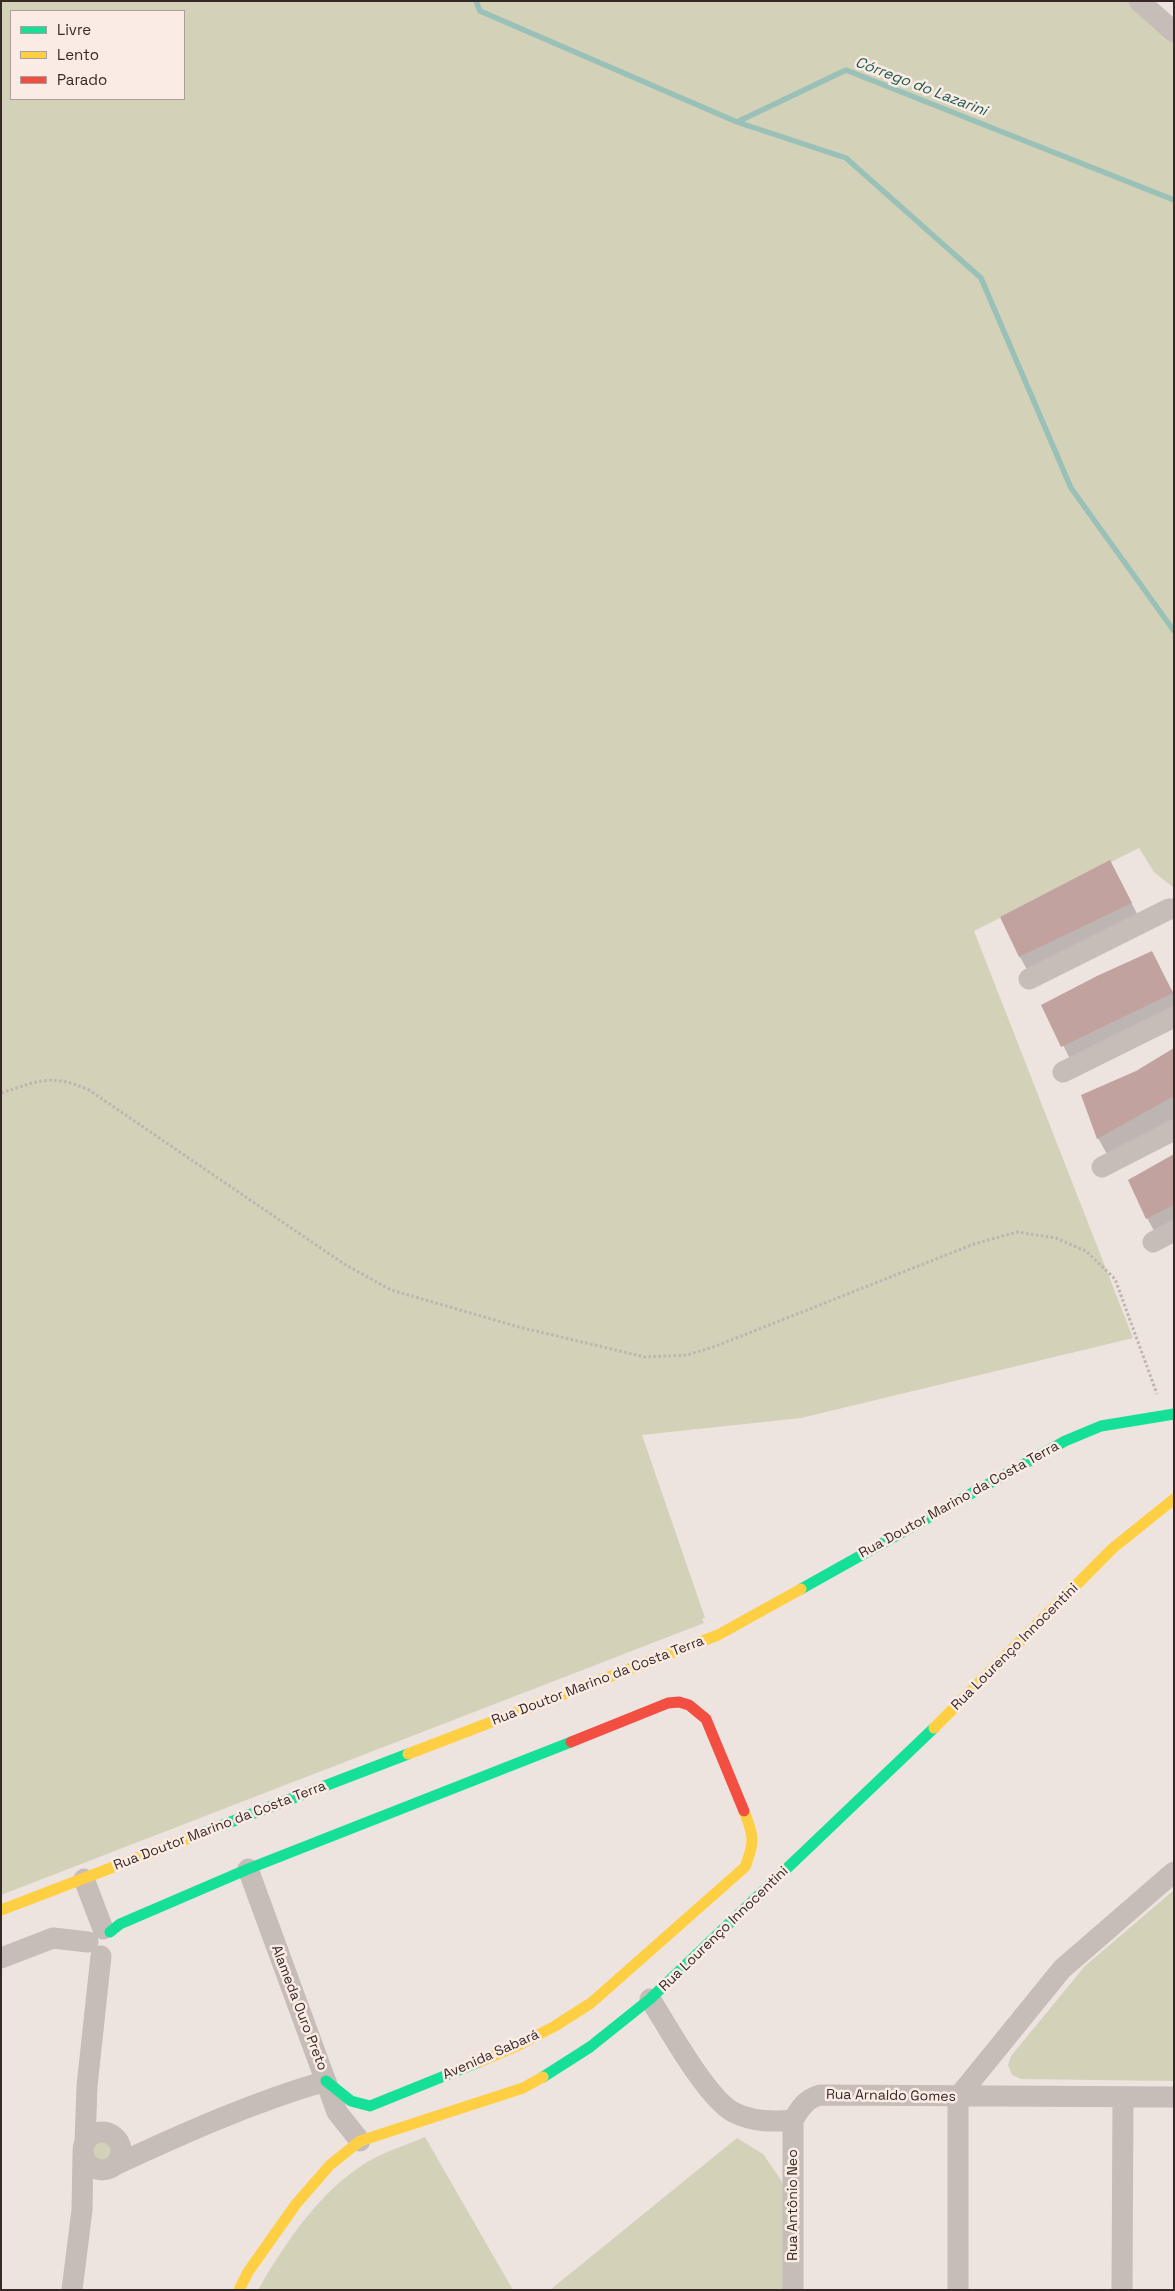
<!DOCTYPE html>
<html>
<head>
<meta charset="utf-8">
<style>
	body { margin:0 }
	#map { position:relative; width:1175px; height:2291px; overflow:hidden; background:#ede3df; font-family:"Space Grotesk",sans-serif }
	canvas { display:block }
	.frame { position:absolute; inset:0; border:2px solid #362826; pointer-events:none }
	.legend { position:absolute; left:10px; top:10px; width:175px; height:90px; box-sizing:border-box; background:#faece5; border:1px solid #ac9e99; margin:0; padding:6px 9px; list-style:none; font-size:15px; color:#362826 }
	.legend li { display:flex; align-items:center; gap:10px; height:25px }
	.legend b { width:25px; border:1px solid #ac9e99 }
</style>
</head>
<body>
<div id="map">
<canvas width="1175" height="2291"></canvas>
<div class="frame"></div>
<ul class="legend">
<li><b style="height:6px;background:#16e098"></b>Livre</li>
<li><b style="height:6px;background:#ffcf43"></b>Lento</li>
<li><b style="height:6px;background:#f24e42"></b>Parado</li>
</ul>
</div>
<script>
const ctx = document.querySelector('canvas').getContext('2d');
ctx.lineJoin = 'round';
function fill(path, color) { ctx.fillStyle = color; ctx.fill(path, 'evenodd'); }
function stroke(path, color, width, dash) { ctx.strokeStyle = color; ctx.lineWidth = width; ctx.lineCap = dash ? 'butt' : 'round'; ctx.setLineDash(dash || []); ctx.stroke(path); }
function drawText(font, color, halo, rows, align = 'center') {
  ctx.font = font + ' "Space Grotesk",sans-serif'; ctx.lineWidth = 5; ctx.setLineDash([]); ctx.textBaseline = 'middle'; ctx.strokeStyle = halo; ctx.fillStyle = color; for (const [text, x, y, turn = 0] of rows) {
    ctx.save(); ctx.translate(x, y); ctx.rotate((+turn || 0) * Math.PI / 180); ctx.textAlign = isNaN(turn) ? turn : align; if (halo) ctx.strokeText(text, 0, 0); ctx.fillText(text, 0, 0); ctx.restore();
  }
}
fill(new Path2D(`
	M 1,1 L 1139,1 L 1174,32 L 1174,888 L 1154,872 L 1139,848 L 974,931 L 1133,1338 L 801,1418 L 642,1435 L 705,1618 L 702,1619 L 704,1623 L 1,1895 ZM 11,11 L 184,11 L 184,99 L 11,99 Z
	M 1174,1890 L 1174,2081 L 1021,2079 L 1012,2075 L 1008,2065 L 1011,2056 L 1085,1966 Z
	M 101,2137 C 125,2140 110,2174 92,2160 L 92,2141 Z
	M 425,2137 L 513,2290 L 258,2290 C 286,2242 320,2190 369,2161 C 386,2151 407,2145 425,2137 Z
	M 737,2138 L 763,2154 L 781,2180 L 789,2199 L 788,2290 L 550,2290 Z`), '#d3d1b8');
fill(new Path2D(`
	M 1110,862 L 1145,929 L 1034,982 L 1020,957 L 1002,918 Z
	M 1151,953 L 1174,994 L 1174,1024 L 1076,1071 L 1043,1005 Z
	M 1174,1050 L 1174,1128 L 1112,1163 L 1098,1138 L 1137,1072 Z
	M 1174,1156 L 1174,1236 L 1161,1243 L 1147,1218 Z`), '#0003');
stroke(new Path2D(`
	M 476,1 L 480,11 L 737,122 L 846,70 L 1174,200
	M 737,122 L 846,158 L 981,278 L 1071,488 L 1174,631`), '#9ac1b8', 5.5);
fill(new Path2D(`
	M 1110,860 L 1132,903 L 1019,957 L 1000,917 Z
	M 1152,951 L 1173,993 L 1061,1047 L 1041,1005 L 1097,976 Z
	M 1174,1048 L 1174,1096 L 1097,1139 L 1081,1095 L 1136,1071 Z
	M 1174,1154 L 1174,1205 L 1146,1219 L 1128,1180 Z`), '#c2a29f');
stroke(new Path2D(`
	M 1,1093 C 39,1081 51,1073 89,1090 L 344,1264 L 391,1290 L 519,1327 L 645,1357 L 687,1355 L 716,1346 L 974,1244 L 1017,1232 L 1056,1238 L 1086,1251 L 1115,1279 L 1157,1394`), '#bfb4b0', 3, [2.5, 2.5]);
stroke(new Path2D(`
	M 1139,1 L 1174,32
	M 1029,979 L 1169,909 L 1174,909
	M 1063,1072 L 1174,1017
	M 1102,1167 L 1174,1130
	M 1153,1242 L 1174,1231
	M 248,1869 L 337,2112 L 360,2141
	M 84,1879 L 103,1929
	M 1,1958 L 53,1938 L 88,1942
	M 650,1999 C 668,2027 706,2097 733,2112 C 752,2122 773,2122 793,2120
	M 793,2120 C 801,2107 806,2099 820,2095 L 1174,2097
	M83 2151a19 19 0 1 1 38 0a19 19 0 1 1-38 0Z
	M 85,2143 L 87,2086 L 101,1956
	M 113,2166 C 182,2134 253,2102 326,2081
	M 72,2290 L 82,2210 L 83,2154
	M 793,2290 L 793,2120
	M 958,2290 L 958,2097 L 1062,1969 L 1174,1872
	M 1122,2290 L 1123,2097`), '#c6bcb8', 21);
stroke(new Path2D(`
	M 801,1589 L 1065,1441 L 1101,1426 L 1174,1414
	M 189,1838 L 408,1754
	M 110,1932 L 120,1924 L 248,1869 L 571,1742
	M 543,2077 L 590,2047 L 650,1999 L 934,1728
	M 326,2081 L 351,2101 L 370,2106 L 479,2062`), '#16e098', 11);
stroke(new Path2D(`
	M 934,1728 L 1113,1548 L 1174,1499
	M 408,1754 L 718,1635 L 801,1589
	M 1,1910 L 189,1838
	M 479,2062 L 517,2046 L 555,2026 L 591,2003 L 745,1867 C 755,1842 754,1836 744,1811
	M 239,2290 L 248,2272 L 296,2204 L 330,2165 L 360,2141 L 523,2088 L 543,2077`), '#ffcf43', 11);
stroke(new Path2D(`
	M 571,1742 L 668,1703 L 679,1702 L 689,1705 L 706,1719 L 744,1811`), '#f24e42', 11);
drawText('14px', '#362826', '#faece5', [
	["Rua Doutor Marino da Costa Terra",959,1500,-29],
	["Rua Lourenço Innocentini",1015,1647,-45],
	["Rua Doutor Marino da Costa Terra",598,1681,-21],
	["Rua Doutor Marino da Costa Terra",220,1826,-21],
	["Rua Lourenço Innocentini",724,1929,-44],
	["Alameda Ouro Preto",299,2008,69],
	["Avenida Sabará",491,2055,-24],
	["Rua Arnaldo Gomes",891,2096,1],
	["Rua Antônio Neo",793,2205,-90]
]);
drawText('italic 15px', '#195a51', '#faece5', [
	["Córrego do Lazarini",921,87,21]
]);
</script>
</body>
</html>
